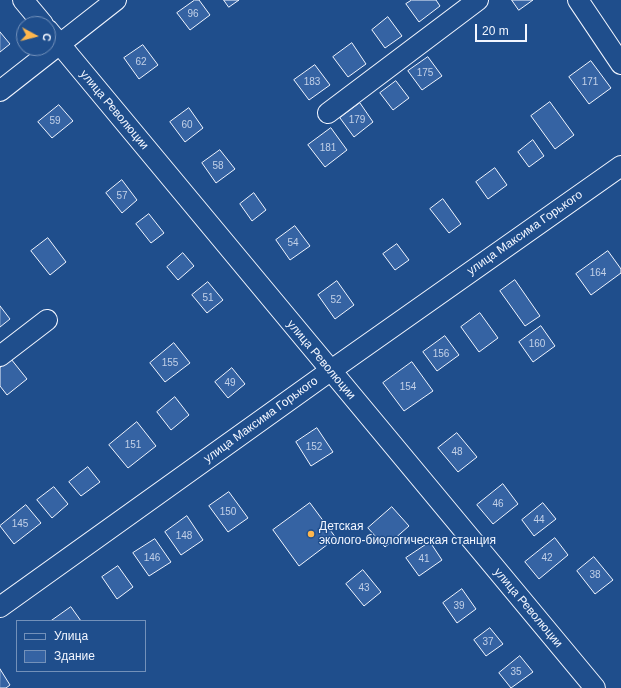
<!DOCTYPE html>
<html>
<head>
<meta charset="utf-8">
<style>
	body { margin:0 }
	#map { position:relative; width:621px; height:688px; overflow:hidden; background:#1f4e8c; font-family:Helvetica,sans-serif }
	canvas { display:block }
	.legend { position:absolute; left:16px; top:620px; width:130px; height:52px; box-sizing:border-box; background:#1f4e8c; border:1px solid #7391ba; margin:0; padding:5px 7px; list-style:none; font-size:12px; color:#f2f6ff }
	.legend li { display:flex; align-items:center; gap:8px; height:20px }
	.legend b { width:20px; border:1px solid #7391ba }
	.north { position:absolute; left:16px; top:16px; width:40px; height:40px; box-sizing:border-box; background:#1f4e8c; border:1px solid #7391ba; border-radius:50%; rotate:97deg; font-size:11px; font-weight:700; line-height:16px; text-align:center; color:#f2f6ff }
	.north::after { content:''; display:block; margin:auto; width:14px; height:18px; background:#ffb74d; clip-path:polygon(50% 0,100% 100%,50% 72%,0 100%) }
	.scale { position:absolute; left:475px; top:24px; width:52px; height:18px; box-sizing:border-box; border:2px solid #f2f6ff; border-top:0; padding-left:5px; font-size:12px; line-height:14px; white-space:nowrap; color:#f2f6ff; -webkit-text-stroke:3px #1f4e8c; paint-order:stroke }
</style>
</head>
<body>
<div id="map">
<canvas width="621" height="688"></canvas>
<ul class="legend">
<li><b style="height:5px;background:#1f4e8c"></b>Улица</li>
<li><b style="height:11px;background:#3563a3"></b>Здание</li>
</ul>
<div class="north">С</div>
<div class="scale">20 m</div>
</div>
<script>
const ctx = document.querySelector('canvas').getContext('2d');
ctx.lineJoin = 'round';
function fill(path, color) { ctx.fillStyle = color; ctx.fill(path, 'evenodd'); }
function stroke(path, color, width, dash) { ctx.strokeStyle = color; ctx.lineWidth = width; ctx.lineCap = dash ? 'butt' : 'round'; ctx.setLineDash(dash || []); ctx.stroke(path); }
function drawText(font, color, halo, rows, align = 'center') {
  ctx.font = font + ' Helvetica,sans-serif'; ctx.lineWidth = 3; ctx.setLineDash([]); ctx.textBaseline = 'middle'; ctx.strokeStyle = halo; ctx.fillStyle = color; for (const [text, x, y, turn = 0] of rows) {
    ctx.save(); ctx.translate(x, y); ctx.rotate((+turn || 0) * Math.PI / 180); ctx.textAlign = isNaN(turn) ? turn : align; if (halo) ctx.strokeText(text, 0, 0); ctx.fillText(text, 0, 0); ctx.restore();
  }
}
const building = new Path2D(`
	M 195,0 L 199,0 L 210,15 L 190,30 L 177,13 Z
	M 224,0 L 239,0 L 229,7 Z
	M 412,0 L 436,0 L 440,6 L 419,22 L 406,4 Z
	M 512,0 L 533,0 L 519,10 Z
	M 388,17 L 402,36 L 385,48 L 372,30 Z
	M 0,32 L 10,44 L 0,52 Z
	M 352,43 L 366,64 L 348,77 L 333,57 Z
	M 143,45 L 158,65 L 139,79 L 124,58 Z
	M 428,57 L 442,76 L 422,90 L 408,71 Z
	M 591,61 L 611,88 L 589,104 L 569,77 Z
	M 315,65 L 330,85 L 309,100 L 294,80 Z
	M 396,81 L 409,98 L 393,110 L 380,93 Z
	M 550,102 L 574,135 L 555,149 L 531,116 Z
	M 360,103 L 373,122 L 354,137 L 340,118 Z
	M 59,105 L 73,121 L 52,138 L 38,122 Z
	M 189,108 L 203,128 L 185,142 L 170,122 Z
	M 331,128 L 347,150 L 325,167 L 308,145 Z
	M 533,140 L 544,156 L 529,167 L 518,152 Z
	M 220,150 L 235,169 L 216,183 L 202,163 Z
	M 495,168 L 507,185 L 488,199 L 476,182 Z
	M 122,180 L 137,200 L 122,213 L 106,193 Z
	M 254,193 L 266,210 L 252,221 L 240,204 Z
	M 443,199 L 461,224 L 449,233 L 430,209 Z
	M 149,214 L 164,233 L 151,243 L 136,224 Z
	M 295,226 L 310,246 L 290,260 L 276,240 Z
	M 48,238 L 66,262 L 50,275 L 31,251 Z
	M 397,244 L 409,260 L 395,270 L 383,254 Z
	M 608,251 L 621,269 L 621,273 L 591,295 L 576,274 Z
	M 183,253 L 194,266 L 178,280 L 167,267 Z
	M 515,280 L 540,316 L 525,326 L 500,291 Z
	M 337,281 L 354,305 L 335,319 L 318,295 Z
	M 208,282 L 223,300 L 207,313 L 192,295 Z
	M 0,306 L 10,319 L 0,327 Z
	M 480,313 L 498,338 L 479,352 L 461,327 Z
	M 541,326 L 555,346 L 533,362 L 519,342 Z
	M 445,336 L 459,355 L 437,371 L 423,352 Z
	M 174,343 L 190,363 L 165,382 L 150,363 Z
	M 11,359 L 27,379 L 7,395 L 0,386 L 0,368 Z
	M 412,362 L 433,391 L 404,411 L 383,383 Z
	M 232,368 L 245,384 L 228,398 L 215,382 Z
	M 175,397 L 189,415 L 171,430 L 157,412 Z
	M 137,422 L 156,446 L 128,468 L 109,445 Z
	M 317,428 L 333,452 L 311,466 L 296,442 Z
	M 457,433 L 477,457 L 458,472 L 438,448 Z
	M 88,467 L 100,482 L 81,496 L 69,482 Z
	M 503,484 L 518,504 L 493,524 L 477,505 Z
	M 54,487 L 68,504 L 52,518 L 37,500 Z
	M 229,492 L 248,518 L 228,532 L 209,506 Z
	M 310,503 L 336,538 L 299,566 L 273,530 Z
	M 543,503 L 556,519 L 534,536 L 522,520 Z
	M 26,505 L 41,523 L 14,544 L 0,526 Z
	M 392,507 L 409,526 L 385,547 L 368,528 Z
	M 187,516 L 203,540 L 181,555 L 165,532 Z
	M 555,538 L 568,555 L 539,579 L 525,562 Z
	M 155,539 L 171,562 L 149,576 L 133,553 Z
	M 430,542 L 442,560 L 419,576 L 406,558 Z
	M 594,557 L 613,580 L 595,594 L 577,571 Z
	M 118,566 L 133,587 L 117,599 L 102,577 Z
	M 363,570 L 381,592 L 364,606 L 346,584 Z
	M 462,589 L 476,609 L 457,623 L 443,603 Z
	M 71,607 L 81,621 L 51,621 Z
	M 490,628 L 503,644 L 486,656 L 474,640 Z
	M 520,656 L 533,672 L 511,688 L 499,673 Z
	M 0,669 L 10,685 L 6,688 L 0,688 Z`);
fill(building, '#3563a3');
stroke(building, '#f2f6ff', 1);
const minor = new Path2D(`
	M 23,0 L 43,24
	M 578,0 L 621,64
	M 48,30 L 595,688
	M 0,91 L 116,0
	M 328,113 L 478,0
	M 0,356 L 47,320
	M 0,607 L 330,371 L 621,166`);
stroke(minor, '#f2f6ff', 22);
stroke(minor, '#1f4e8c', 20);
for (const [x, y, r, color] of [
	[311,534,4,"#ffb74d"]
]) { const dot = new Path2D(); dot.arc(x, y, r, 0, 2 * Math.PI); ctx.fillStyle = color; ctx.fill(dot); stroke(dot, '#1f4e8c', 1.5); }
drawText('10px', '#c3d1e8', null, [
	["96",193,14],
	["62",141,62],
	["175",425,73],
	["183",312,82],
	["171",590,82],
	["179",357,120],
	["59",55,121],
	["60",187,125],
	["181",328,148],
	["58",218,166],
	["57",122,196],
	["54",293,243],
	["164",598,273],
	["51",208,298],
	["52",336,300],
	["160",537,344],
	["156",441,354],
	["155",170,363],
	["49",230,383],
	["154",408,387],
	["151",133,445],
	["152",314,447],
	["48",457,452],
	["46",498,504],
	["150",228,512],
	["44",539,520],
	["145",20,524],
	["148",184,536],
	["146",152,558],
	["42",547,558],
	["41",424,559],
	["38",595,575],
	["43",364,588],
	["39",459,606],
	["37",488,642],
	["35",516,672]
]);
drawText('12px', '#f2f6ff', '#1f4e8c', [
	["улица Революции",114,110,50],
	["улица Максима Горького",525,233,-35],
	["улица Революции",321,360,50],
	["улица Максима Горького",261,420,-36],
	["улица Революции",528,608,50]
]);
drawText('12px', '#f2f6ff', '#1f4e8c', [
	["Детская",319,527],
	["эколого-биологическая станция",319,541]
], 'left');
</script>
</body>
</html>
